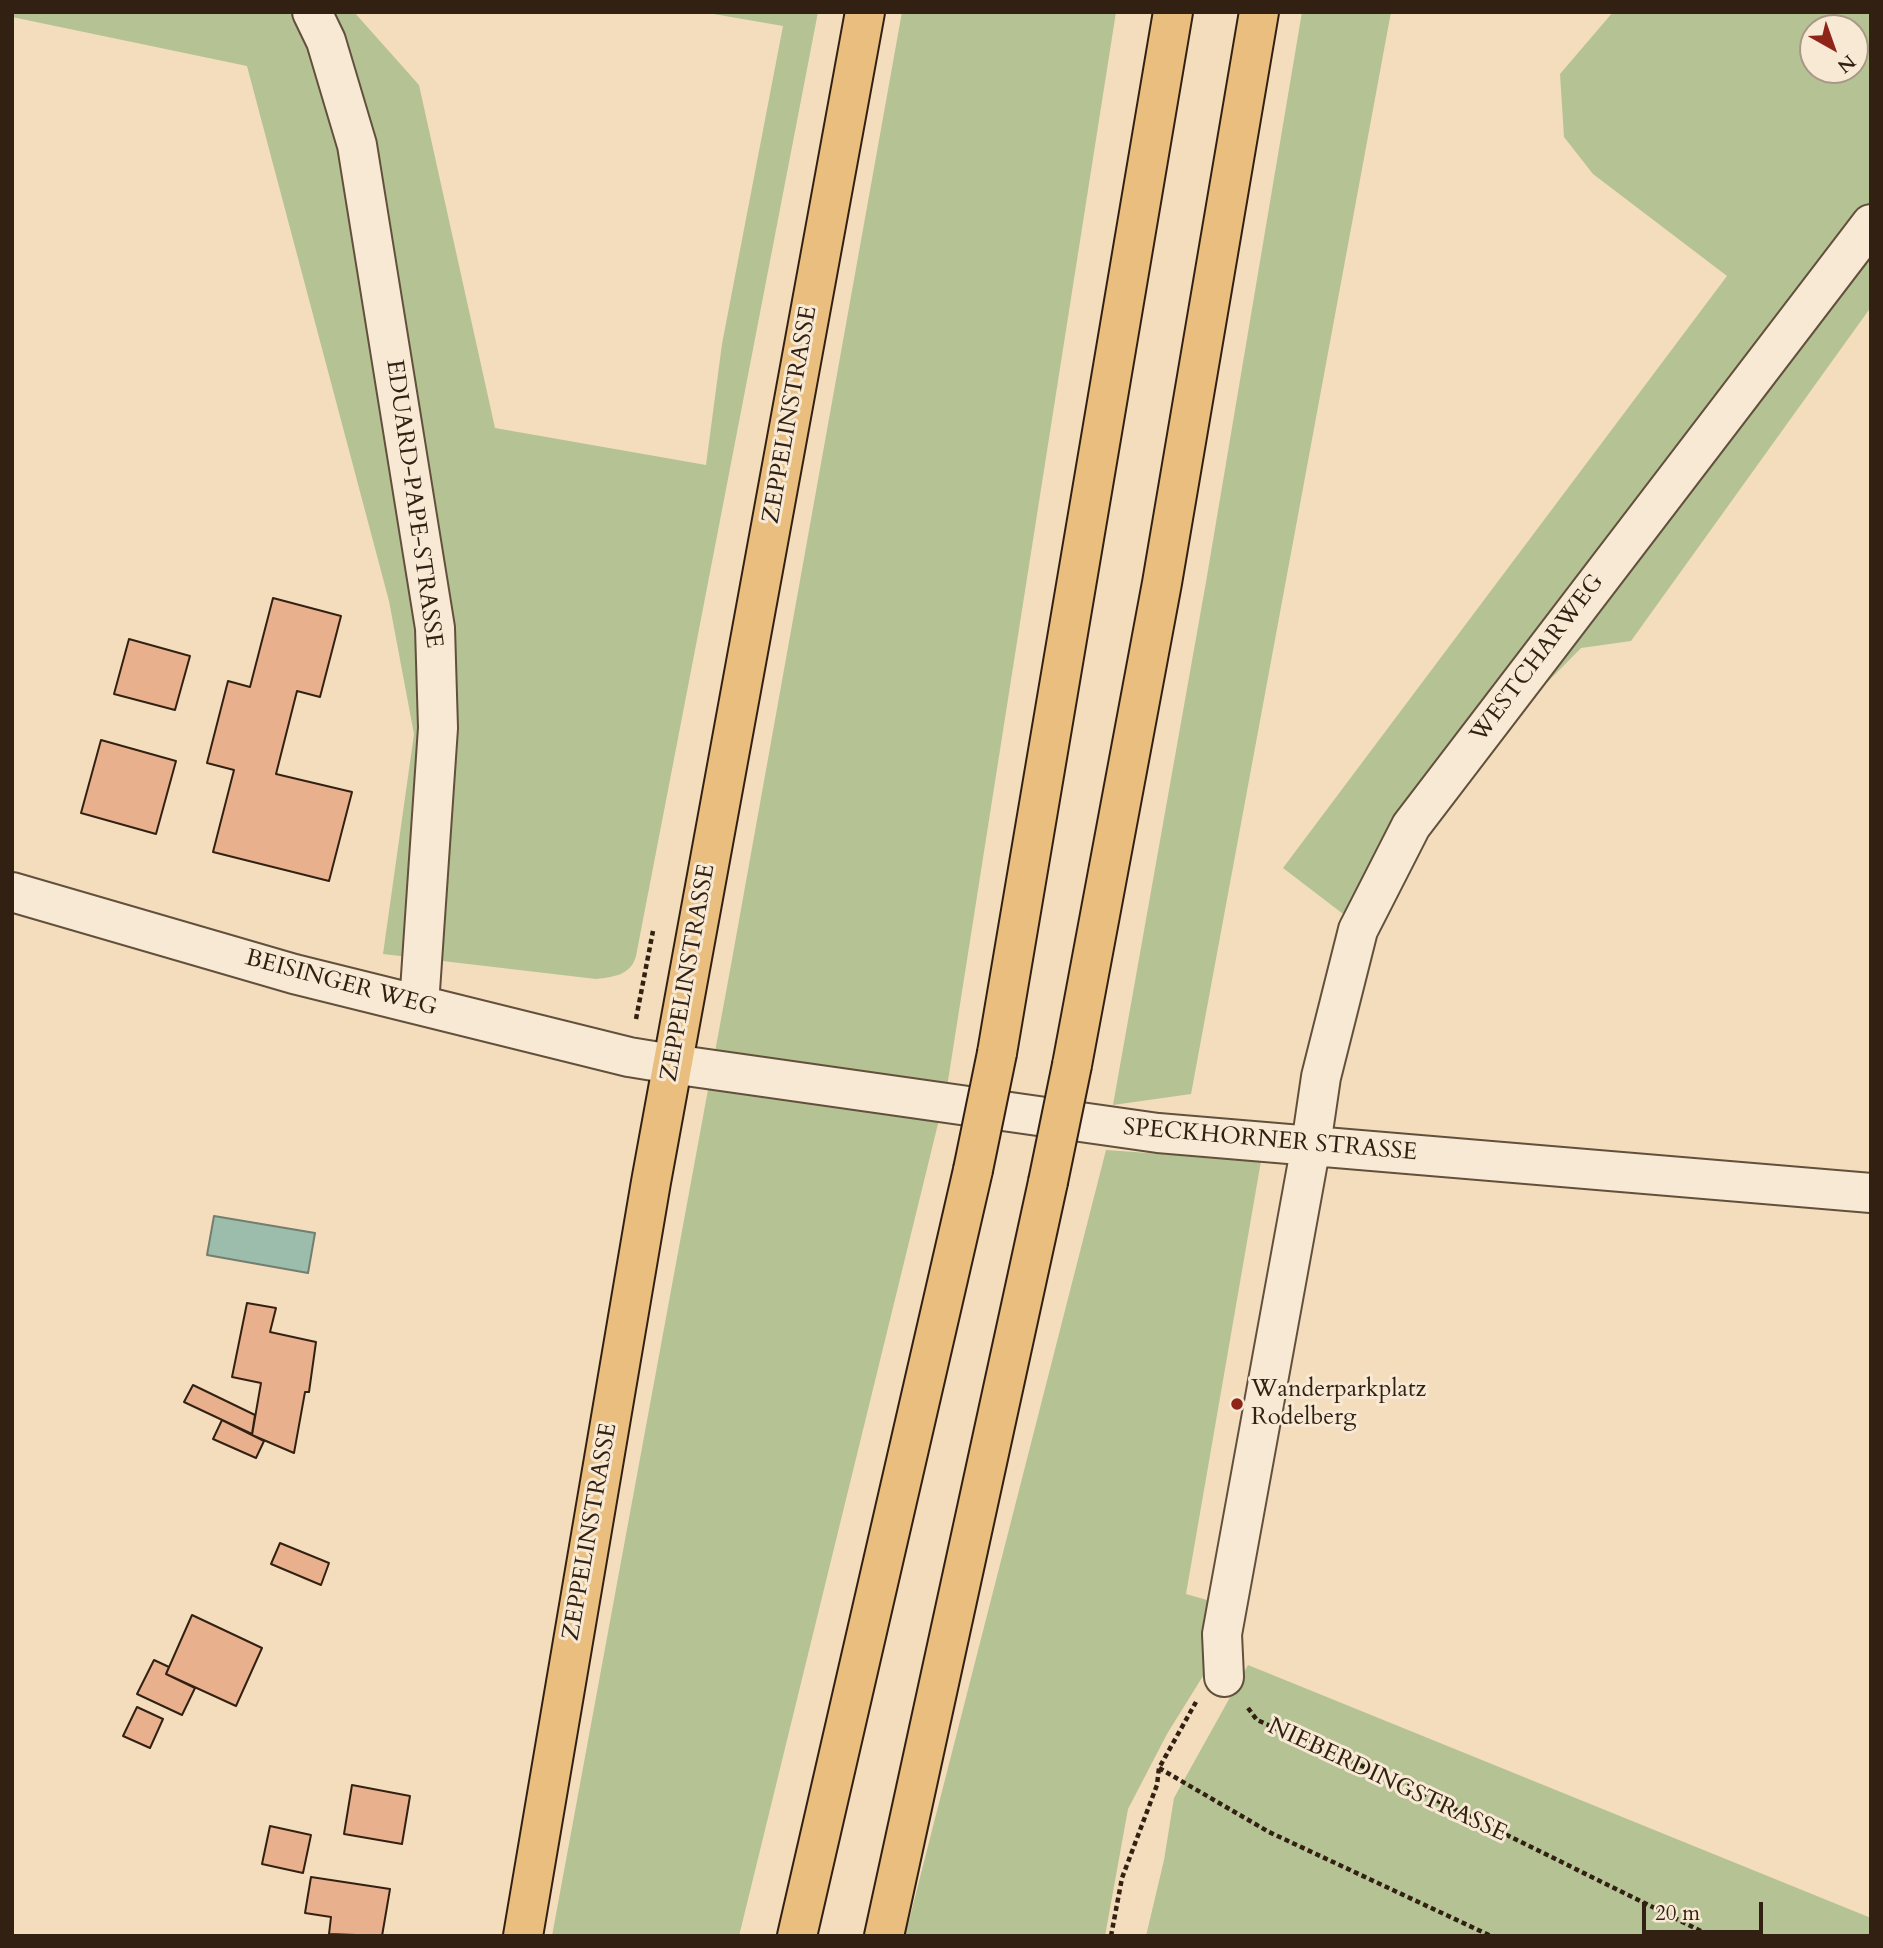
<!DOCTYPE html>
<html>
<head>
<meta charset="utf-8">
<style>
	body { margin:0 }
	#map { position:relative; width:1883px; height:1948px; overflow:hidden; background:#f3ddbc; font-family:Cardo,serif }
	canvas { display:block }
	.frame { position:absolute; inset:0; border:14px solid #322113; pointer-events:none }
	.north { position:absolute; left:1799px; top:14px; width:70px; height:70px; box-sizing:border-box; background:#f7e9d3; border:2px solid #a89986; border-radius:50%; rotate:140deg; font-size:19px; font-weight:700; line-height:28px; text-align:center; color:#322113 }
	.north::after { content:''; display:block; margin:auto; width:24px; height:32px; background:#8f2418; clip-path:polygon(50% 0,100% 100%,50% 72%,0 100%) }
	.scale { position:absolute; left:1642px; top:1902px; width:121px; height:32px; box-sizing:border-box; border:4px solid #322113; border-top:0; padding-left:9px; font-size:21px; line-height:24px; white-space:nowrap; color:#322113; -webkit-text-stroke:5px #f7e9d3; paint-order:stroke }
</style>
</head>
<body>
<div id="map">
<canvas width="1883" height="1948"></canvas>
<div class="frame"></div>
<div class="north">N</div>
<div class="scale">20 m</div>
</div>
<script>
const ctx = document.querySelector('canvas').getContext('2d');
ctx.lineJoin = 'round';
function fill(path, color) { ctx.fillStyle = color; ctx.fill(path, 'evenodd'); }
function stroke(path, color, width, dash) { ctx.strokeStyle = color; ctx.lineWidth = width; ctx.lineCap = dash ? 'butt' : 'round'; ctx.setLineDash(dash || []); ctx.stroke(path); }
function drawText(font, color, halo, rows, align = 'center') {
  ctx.font = font + ' Cardo,serif'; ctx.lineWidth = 6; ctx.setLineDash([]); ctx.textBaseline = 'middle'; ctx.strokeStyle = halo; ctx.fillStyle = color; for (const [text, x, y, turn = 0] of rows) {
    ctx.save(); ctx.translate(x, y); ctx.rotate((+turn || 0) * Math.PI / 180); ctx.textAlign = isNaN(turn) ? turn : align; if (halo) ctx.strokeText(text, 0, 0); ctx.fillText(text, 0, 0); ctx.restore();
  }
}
fill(new Path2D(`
	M 12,12 L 354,12 L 419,85 L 495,428 L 706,465 L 722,344 L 783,26 L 702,12 L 818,12 L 636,956 C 631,975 614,977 596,979 L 383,954 L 414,734 L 389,601 L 247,66 L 12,17 Z
	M 902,12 L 1116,12 L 947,1087 L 739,1936 L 552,1936 L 731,965 Z
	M 1302,12 L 1391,12 L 1191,1094 L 1113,1105 L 1206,582 Z
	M 1613,12 L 1871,12 L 1871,307 L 1631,641 L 1581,648 L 1460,771 L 1351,920 L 1283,868 L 1727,276 L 1593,174 L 1564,137 L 1560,74 ZM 1813,28 L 1855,28 L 1855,70 L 1813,70 Z
	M 1106,1150 L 1261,1161 L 1186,1594 L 1214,1602 L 1203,1676 L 1167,1734 L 1128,1809 L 1105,1936 L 905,1936 Z
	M 1248,1665 L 1871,1918 L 1871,1936 L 1146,1936 L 1164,1860 L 1174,1798 Z`), '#b5c294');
const water = new Path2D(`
	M 214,1216 L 315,1233 L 308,1273 L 207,1255 Z`);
fill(water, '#9cbcac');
stroke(water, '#727e6f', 2);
const building = new Path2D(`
	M 273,598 L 341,616 L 320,697 L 297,691 L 276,774 L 352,792 L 329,881 L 213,852 L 234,770 L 207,763 L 228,681 L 250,687 Z
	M 129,639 L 190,656 L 175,710 L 114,694 Z
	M 101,740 L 176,761 L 156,834 L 81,813 Z
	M 247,1303 L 276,1308 L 270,1332 L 316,1342 L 309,1392 L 305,1392 L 294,1453 L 252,1435 L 261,1383 L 232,1377 Z
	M 193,1385 L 255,1415 L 252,1434 L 184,1402 Z
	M 222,1420 L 264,1441 L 256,1458 L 213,1439 Z
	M 280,1543 L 329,1563 L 321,1585 L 271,1564 Z
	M 192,1615 L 262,1648 L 236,1706 L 166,1674 Z
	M 154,1660 L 169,1667 L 166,1674 L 195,1688 L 182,1715 L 137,1694 Z
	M 137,1707 L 163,1719 L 150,1748 L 123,1736 Z
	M 352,1785 L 410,1796 L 402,1844 L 344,1834 Z
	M 270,1826 L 311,1835 L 303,1873 L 262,1864 Z
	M 311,1877 L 390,1889 L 382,1936 L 329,1934 L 331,1917 L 305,1913 Z`);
fill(building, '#e8b08d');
stroke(building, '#322113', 2);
const minor = new Path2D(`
	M 312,12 L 326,41 L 357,145 L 435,628 L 438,728 L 419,1005
	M 12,892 L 294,974 L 629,1057 L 672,1064 L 1158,1133 L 1871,1193
	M 1224,1677 L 1222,1634 L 1311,1145 L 1321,1077 L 1358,930 L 1411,826 L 1871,224`);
const primary = new Path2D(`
	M 523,1936 L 651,1182 L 865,12`);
const trunk = new Path2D(`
	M 997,1053 L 1173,12
	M 1072,1065 L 1162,583 L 1259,12
	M 797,1936 L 973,1170
	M 884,1936 L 1048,1182`);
stroke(minor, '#62503d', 42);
stroke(primary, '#322113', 42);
stroke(trunk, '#322113', 42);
stroke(new Path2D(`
	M 636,1019 L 653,931
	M 1248,1708 L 1257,1720 L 1410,1787 L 1711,1936
	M 1159,1768 L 1269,1832 L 1491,1936
	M 1111,1936 L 1122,1878 L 1157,1785 L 1159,1768 L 1196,1702`), '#322113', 4.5, [5, 3.5]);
stroke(minor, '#f7e9d3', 38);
stroke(primary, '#eabe7e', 38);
stroke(trunk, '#eabe7e', 38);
const trunkBridge = new Path2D(`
	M 973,1170 L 997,1053
	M 1048,1182 L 1072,1065`);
stroke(trunkBridge, '#322113', 42, []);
stroke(trunkBridge, '#eabe7e', 38);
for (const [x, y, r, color] of [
	[1237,1404,7,"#8f2418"]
]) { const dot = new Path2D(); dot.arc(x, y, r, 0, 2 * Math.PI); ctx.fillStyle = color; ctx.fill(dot); stroke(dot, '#f7e9d3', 2.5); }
drawText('24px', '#322113', '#f7e9d3', [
	["ZEPPELINSTRASSE",791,415,-80],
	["EDUARD-PAPE-STRASSE",413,504,82],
	["WESTCHARWEG",1538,659,-53],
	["ZEPPELINSTRASSE",689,973,-80],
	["BEISINGER WEG",341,984,15],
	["SPECKHORNER STRASSE",1270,1141,5],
	["ZEPPELINSTRASSE",591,1532,-80],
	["NIEBERDINGSTRASSE",1387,1781,25]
]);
drawText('24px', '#322113', '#f7e9d3', [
	["Wanderparkplatz",1251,1390],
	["Rodelberg",1251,1418]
], 'left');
</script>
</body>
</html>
